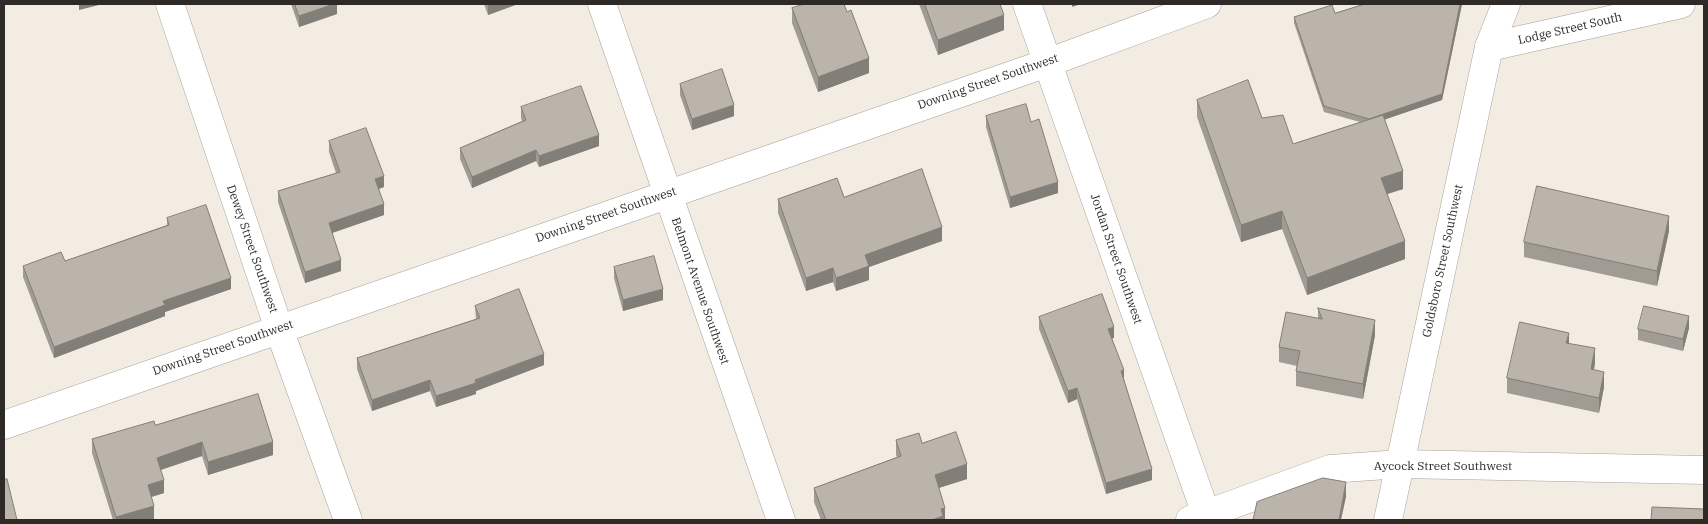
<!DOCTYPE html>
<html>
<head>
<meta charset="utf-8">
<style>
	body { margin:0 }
	#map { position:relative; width:1708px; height:524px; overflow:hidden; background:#f2ece3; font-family:"IBM Plex Serif",serif }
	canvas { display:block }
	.frame { position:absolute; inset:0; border:5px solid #2d2a27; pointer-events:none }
</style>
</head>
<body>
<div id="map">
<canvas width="1708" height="524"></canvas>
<div class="frame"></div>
</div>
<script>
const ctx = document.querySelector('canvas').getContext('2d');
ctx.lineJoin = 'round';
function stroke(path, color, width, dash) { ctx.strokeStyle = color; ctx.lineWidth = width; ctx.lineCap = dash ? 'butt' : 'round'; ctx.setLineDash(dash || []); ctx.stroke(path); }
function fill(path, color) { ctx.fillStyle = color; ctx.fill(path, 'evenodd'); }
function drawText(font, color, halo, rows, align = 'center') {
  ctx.font = font + ' "IBM Plex Serif",serif'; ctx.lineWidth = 4.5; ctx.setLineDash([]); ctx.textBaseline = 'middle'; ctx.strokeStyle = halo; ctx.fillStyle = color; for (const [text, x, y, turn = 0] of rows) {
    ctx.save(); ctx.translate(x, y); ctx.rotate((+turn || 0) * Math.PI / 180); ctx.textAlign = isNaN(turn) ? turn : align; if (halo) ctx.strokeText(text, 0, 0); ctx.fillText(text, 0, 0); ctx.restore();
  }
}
const minor = new Path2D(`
	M 170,4 L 279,329 L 348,520
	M 602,4 L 781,520
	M 1027,4 L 1208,520
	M 1489,47 L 1681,4
	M 1190,520 L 1330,469 L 1400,464 L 1704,470`);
const tertiary = new Path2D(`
	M 4,425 L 1047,63 L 1207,4
	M 1388,520 L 1489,47 L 1506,4`);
stroke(minor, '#a7a199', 29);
stroke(tertiary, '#a7a199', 29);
stroke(minor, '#fff', 28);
stroke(tertiary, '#fff', 28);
fill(new Path2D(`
	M 291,4 L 337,4 L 337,14 L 299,27 Z
	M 484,4 L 518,4 L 488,15 Z
	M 919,4 L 1000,4 L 1004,30 L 938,55 Z
	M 1365,4 L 1462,4 L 1442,100 L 1385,119 L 1403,189 L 1387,194 L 1405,259 L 1307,295 L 1282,229 L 1241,242 L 1197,117 L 1197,100 L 1262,118 L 1293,144 L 1360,122 L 1324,112 L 1294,23 L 1294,17 L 1335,13 Z
	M 792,8 L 869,73 L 818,92 L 792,23 Z
	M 680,84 L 734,116 L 692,130 L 680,95 Z
	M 521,107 L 599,146 L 539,167 L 536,161 L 472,188 L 460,159 L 460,148 L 522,121 L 521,118 Z
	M 986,116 L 1031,122 L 1058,193 L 1010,208 L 986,127 Z
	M 329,141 L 384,187 L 379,189 L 384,215 L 332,233 L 341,271 L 305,283 L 278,202 L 278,191 L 336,173 L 329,152 Z
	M 844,197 L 942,241 L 869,267 L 869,280 L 836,291 L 833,282 L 806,291 L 778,213 L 778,199 Z
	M 167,218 L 231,289 L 165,312 L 165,316 L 54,358 L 23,277 L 23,266 L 65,261 L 167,225 Z
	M 1669,231 L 1657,286 L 1524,257 L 1524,242 Z
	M 614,267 L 663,300 L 623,311 L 614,278 Z
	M 475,306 L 544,365 L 476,391 L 476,394 L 436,407 L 430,391 L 372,411 L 357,369 L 357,358 L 476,319 Z
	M 1318,308 L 1375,335 L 1363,399 L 1296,386 L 1296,371 L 1297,366 L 1279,362 L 1279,347 L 1318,318 Z
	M 1039,317 L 1114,338 L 1112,338 L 1124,379 L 1152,480 L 1106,494 L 1077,399 L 1068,403 L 1039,329 Z
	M 1689,328 L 1683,351 L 1638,340 L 1638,329 Z
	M 1569,343 L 1595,363 L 1594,370 L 1604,387 L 1599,413 L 1507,393 L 1507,378 Z
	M 155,425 L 273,455 L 208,475 L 202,456 L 161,470 L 164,493 L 151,497 L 154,520 L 113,520 L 92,453 L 92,439 Z
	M 896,440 L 922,443 L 967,479 L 939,488 L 945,520 L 821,520 L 814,502 L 814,488 L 897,457 L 896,455 Z`), '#a09b93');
fill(new Path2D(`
	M 79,4 L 103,4 L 79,10 Z
	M 334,4 L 337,4 L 337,14 L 299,27 L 299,16 Z
	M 488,4 L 518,4 L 488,15 Z
	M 1072,4 L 1081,4 L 1072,7 Z
	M 1460,4 L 1462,4 L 1442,100 L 1369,125 L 1369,119 Z
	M 1004,15 L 1004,30 L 938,55 L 938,40 Z
	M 869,58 L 869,73 L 818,92 L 818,77 Z
	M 734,105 L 734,116 L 692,130 L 692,119 Z
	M 599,135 L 599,146 L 539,167 L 539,156 Z
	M 536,150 L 536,161 L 472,188 L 472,177 Z
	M 1403,171 L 1403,189 L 1381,196 L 1381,178 Z
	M 384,176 L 384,187 L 375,190 L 375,179 Z
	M 1058,182 L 1058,193 L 1010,208 L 1010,197 Z
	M 384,204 L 384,215 L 329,234 L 329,223 Z
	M 1282,211 L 1282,229 L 1241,242 L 1241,225 Z
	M 1669,216 L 1669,231 L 1657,286 L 1657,271 Z
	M 942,227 L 942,241 L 869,267 L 869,280 L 836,291 L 836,278 L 865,255 Z
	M 1405,241 L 1405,259 L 1307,295 L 1307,278 Z
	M 341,260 L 341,271 L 305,283 L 305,272 Z
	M 833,268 L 833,282 L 806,291 L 806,278 Z
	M 231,278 L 231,289 L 165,312 L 165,316 L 54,358 L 54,347 L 163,301 Z
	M 663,289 L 663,300 L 623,311 L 623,300 Z
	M 1689,316 L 1689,328 L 1683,351 L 1683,339 Z
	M 1375,320 L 1375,335 L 1363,399 L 1363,384 Z
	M 1114,327 L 1114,338 L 1108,340 L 1108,329 Z
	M 1569,333 L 1569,348 L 1566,343 Z
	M 1595,348 L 1595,363 L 1591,384 L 1591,369 Z
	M 544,354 L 544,365 L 476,391 L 476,394 L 436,407 L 436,396 Z
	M 1124,370 L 1124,381 L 1121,371 Z
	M 1604,372 L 1604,387 L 1599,413 L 1599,398 Z
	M 430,380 L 430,391 L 372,411 L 372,400 Z
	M 1077,388 L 1077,399 L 1068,403 L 1068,391 Z
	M 202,442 L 202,456 L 157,471 L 157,458 Z
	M 273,442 L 273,455 L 208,475 L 208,462 Z
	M 967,464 L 967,479 L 935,489 L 935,475 Z
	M 1152,469 L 1152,480 L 1106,494 L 1106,483 Z
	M 164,480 L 164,493 L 148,498 L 148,485 Z
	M 1346,482 L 1346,497 L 1341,520 L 1339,520 Z
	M 154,506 L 154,520 L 116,520 L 116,517 Z
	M 945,508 L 945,520 L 932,520 L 941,509 Z`), '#827e78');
const building = new Path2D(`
	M 295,4 L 334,4 L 299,16 Z
	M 805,4 L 844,4 L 847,12 L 851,10 L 869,58 L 818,77 L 792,8 Z
	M 925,4 L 1000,4 L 1004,15 L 938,40 Z
	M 1365,4 L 1460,4 L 1442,94 L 1369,119 L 1324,106 L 1294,17 L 1332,5 L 1335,13 Z
	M 722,69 L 734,105 L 692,119 L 680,84 Z
	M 1248,80 L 1262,118 L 1283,115 L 1293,144 L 1383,115 L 1403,171 L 1381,178 L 1405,241 L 1307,278 L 1282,211 L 1241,225 L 1197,100 Z
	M 581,86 L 599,135 L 539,156 L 536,150 L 472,177 L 460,148 L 526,120 L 521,107 Z
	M 1026,104 L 1031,122 L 1039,119 L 1058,182 L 1010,197 L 986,116 Z
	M 366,128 L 384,176 L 375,179 L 384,204 L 329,223 L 341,260 L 305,272 L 278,191 L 340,172 L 329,141 Z
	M 922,169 L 942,227 L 865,255 L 869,266 L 836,278 L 833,268 L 806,278 L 778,199 L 837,178 L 844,197 Z
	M 1537,186 L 1669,216 L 1657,271 L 1524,242 Z
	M 206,205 L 231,278 L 163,301 L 165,305 L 54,347 L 23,266 L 61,252 L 65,261 L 169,225 L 167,218 Z
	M 654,256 L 663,289 L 623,300 L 614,267 Z
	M 519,289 L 544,354 L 475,380 L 476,383 L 436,396 L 430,380 L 372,400 L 357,358 L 480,318 L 475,306 Z
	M 1102,294 L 1114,327 L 1108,329 L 1124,370 L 1121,371 L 1152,469 L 1106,483 L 1077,388 L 1068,391 L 1039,317 Z
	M 1644,306 L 1689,316 L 1683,339 L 1638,329 Z
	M 1318,308 L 1375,320 L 1363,384 L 1296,371 L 1300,351 L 1279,347 L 1286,312 L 1322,319 Z
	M 1520,322 L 1569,333 L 1566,343 L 1595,348 L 1591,369 L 1604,372 L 1599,398 L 1507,378 Z
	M 258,394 L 273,442 L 208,462 L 202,442 L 157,458 L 164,480 L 148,485 L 154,506 L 116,517 L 92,439 L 154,421 L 155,425 Z
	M 956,432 L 967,464 L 935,475 L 945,508 L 941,509 L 943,516 L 932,520 L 826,520 L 814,488 L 901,456 L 896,440 L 919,433 L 922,443 Z
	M 1323,478 L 1346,482 L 1339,520 L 1253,520 L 1257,502 Z
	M 7,479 L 17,520 L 4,520 L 4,480 Z
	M 1704,504 L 1704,520 L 1651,520 L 1652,507 L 1703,509 Z`);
fill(building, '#bab4ab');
stroke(building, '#827e78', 1);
drawText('12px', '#2d2a27', '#fff', [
	["Lodge Street South",1570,29,-13],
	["Downing Street Southwest",988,82,-19],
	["Downing Street Southwest",606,215,-19],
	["Dewey Street Southwest",252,249,71],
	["Jordan Street Southwest",1116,259,71],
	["Goldsboro Street Southwest",1443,261,-78],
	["Belmont Avenue Southwest",700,291,71],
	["Downing Street Southwest",223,348,-19],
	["Aycock Street Southwest",1443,467]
]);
</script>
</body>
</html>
